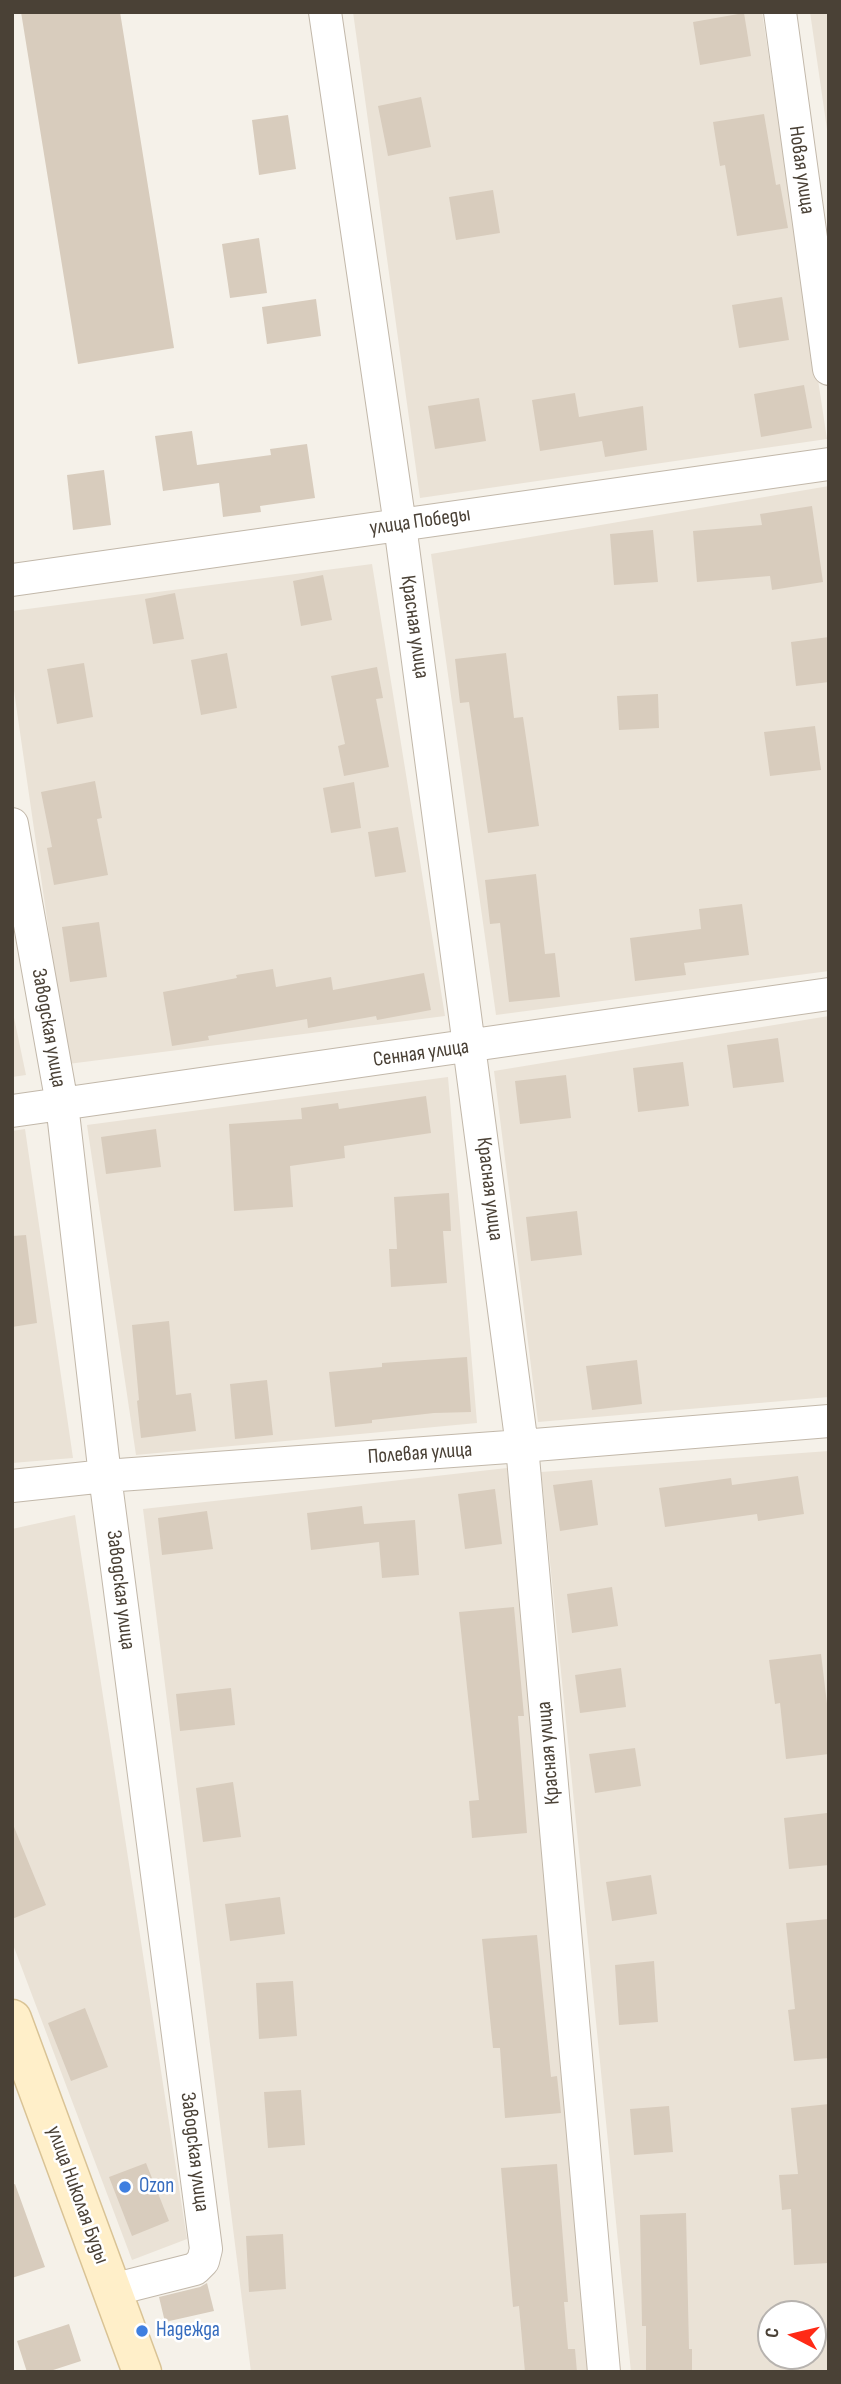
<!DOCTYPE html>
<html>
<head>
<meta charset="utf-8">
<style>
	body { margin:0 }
	#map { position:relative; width:841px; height:2384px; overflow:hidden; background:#f5f1e9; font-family:"Sofia Sans Condensed",sans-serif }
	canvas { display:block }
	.frame { position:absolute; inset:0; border:14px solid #4a4136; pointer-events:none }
	.north { position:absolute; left:757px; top:2300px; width:70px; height:70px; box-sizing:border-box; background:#fff; border:2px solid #b7b3af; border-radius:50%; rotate:277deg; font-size:19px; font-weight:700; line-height:28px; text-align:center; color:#4a4136 }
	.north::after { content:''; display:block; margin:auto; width:24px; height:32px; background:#ff2a16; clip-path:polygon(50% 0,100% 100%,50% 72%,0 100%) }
</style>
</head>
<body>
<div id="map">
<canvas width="841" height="2384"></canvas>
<div class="frame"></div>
<div class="north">С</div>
</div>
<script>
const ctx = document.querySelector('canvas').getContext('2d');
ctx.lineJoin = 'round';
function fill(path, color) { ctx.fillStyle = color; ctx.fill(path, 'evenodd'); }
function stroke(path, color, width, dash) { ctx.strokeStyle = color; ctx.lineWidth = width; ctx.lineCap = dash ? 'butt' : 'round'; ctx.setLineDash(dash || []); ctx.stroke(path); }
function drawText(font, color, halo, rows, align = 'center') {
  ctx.font = font + ' "Sofia Sans Condensed",sans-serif'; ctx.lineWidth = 5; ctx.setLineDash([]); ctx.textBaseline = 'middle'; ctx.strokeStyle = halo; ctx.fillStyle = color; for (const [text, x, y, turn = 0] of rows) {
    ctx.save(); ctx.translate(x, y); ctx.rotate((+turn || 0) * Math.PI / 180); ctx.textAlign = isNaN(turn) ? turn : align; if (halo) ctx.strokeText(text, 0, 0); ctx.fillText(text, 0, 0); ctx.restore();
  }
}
fill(new Path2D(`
	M 353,12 L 762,12 L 827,439 L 420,498 Z
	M 810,12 L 829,12 L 829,143 Z
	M 829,486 L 829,971 L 496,1015 L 431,554 Z
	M 372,564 L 445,1016 L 68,1064 L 12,677 L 12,611 Z
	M 12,1008 L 26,1075 L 12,1077 Z
	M 829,1016 L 829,1397 L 538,1422 L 494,1071 Z
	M 448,1077 L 477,1423 L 136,1455 L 87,1125 Z
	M 25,1129 L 73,1458 L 12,1463 L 12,1131 Z
	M 829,1451 L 829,2372 L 631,2372 L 541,1472 ZM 771,2314 L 813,2314 L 813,2356 L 771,2356 Z
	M 507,1468 L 599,2372 L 251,2372 L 143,1509 Z
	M 75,1515 L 187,2239 L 132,2260 L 12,1942 L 12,1529 Z`), '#eae2d6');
fill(new Path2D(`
	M 21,12 L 120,12 L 174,348 L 78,364 Z
	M 744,13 L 751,56 L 700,65 L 693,22 Z
	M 421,97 L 431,147 L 388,156 L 378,106 Z
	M 764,114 L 776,185 L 780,184 L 788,228 L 737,236 L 725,165 L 720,166 L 713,122 Z
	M 288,115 L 296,169 L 259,175 L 252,120 Z
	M 493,190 L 500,233 L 456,240 L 449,197 Z
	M 259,238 L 267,293 L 230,298 L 222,244 Z
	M 782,297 L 789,340 L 739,348 L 732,305 Z
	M 316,299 L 321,336 L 267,344 L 262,307 Z
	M 804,385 L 812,428 L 761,437 L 754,394 Z
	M 575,393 L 579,417 L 643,406 L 647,450 L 605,457 L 602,441 L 540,451 L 532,400 Z
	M 479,398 L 486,441 L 435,449 L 428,406 Z
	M 192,431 L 197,465 L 271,455 L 270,449 L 307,444 L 315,498 L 260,506 L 261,512 L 223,517 L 219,483 L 163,491 L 155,436 Z
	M 104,470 L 111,525 L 73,530 L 67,475 Z
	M 812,506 L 823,582 L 772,590 L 770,576 L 697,582 L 693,531 L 762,525 L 760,514 Z
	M 653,530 L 658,582 L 614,585 L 610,534 Z
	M 323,575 L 332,620 L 301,626 L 293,581 Z
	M 175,593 L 184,639 L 153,644 L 145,599 Z
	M 829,637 L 829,682 L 796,686 L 791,642 Z
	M 227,653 L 237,708 L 201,715 L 191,660 Z
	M 506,653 L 514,718 L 523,717 L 539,826 L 488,833 L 469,702 L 460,703 L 455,659 Z
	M 84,663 L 93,717 L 57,724 L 47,669 Z
	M 377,667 L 383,698 L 376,699 L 389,767 L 344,776 L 338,746 L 345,744 L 331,676 Z
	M 658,694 L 659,728 L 619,730 L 617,696 Z
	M 815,726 L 821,770 L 770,776 L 764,732 Z
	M 95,781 L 102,818 L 97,819 L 108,875 L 54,885 L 47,848 L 52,847 L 41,792 Z
	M 354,782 L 361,828 L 331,833 L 323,788 Z
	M 398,827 L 406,872 L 375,877 L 368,832 Z
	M 536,874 L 545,954 L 555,953 L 560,997 L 509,1002 L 500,923 L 490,924 L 485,880 Z
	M 742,904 L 749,955 L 684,963 L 686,975 L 635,981 L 630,938 L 701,929 L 699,909 Z
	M 99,922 L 107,977 L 70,982 L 62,927 Z
	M 273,969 L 276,987 L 331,977 L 333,990 L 424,973 L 431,1010 L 377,1020 L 376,1016 L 308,1028 L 307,1019 L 208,1036 L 209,1040 L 172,1046 L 163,992 L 237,978 L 236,975 Z
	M 778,1038 L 784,1082 L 733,1088 L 727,1045 Z
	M 683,1062 L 689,1106 L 638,1112 L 633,1068 Z
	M 566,1075 L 571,1118 L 520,1124 L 515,1081 Z
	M 426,1096 L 431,1133 L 344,1146 L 345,1158 L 290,1166 L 293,1207 L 234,1211 L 229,1124 L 302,1119 L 301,1108 L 338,1103 L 339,1109 Z
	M 156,1129 L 161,1167 L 106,1174 L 101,1137 Z
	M 449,1193 L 451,1231 L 443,1231 L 447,1283 L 391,1287 L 389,1249 L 397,1249 L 394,1197 Z
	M 577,1211 L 582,1255 L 531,1261 L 526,1217 Z
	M 26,1235 L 37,1323 L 12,1327 L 12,1236 Z
	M 169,1321 L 176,1395 L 191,1393 L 196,1431 L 141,1438 L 137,1401 L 139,1400 L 132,1325 Z
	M 467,1357 L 471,1412 L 434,1413 L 372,1420 L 372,1423 L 335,1427 L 329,1372 L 382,1367 L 382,1363 Z
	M 637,1360 L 642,1404 L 592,1410 L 586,1366 Z
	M 267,1380 L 273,1435 L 235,1439 L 230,1384 Z
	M 798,1476 L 804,1514 L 758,1521 L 757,1514 L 665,1527 L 659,1488 L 731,1478 L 732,1485 Z
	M 592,1480 L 598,1525 L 560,1531 L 553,1485 Z
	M 495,1489 L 502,1544 L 465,1549 L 458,1494 Z
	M 362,1506 L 364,1524 L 415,1520 L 419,1575 L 382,1578 L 379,1542 L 311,1550 L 307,1513 Z
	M 207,1511 L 213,1549 L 162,1555 L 158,1518 Z
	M 612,1587 L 618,1626 L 572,1633 L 567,1594 Z
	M 514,1607 L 524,1716 L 518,1716 L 527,1833 L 472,1838 L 469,1801 L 479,1800 L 459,1612 Z
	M 821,1654 L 829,1720 L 829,1754 L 786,1759 L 780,1703 L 775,1704 L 769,1660 Z
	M 621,1668 L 626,1707 L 580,1713 L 575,1675 Z
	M 231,1688 L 235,1725 L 180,1731 L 176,1694 Z
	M 635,1748 L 641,1786 L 595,1793 L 589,1754 Z
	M 233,1782 L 241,1837 L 203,1842 L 196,1788 Z
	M 827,1813 L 829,1865 L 789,1869 L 784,1818 Z
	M 12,1822 L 46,1905 L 12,1919 Z
	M 651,1875 L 657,1914 L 612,1921 L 606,1882 Z
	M 280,1897 L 285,1934 L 230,1941 L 225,1904 Z
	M 829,1919 L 829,2058 L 794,2061 L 788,2010 L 795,2009 L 786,1923 Z
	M 537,1935 L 551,2077 L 557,2076 L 561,2113 L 505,2118 L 500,2048 L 493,2048 L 482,1939 Z
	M 654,1961 L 658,2022 L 619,2025 L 615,1965 Z
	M 293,1981 L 297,2036 L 259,2039 L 256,1983 Z
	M 85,2008 L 108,2067 L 71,2081 L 48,2023 Z
	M 301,2090 L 305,2145 L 268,2148 L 264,2092 Z
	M 829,2104 L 829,2263 L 794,2265 L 791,2209 L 782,2210 L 779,2175 L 798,2174 L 791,2108 Z
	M 669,2106 L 673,2152 L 634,2155 L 630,2109 Z
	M 146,2163 L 169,2221 L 132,2236 L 109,2177 Z
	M 557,2164 L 568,2302 L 564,2302 L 568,2349 L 575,2349 L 577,2372 L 525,2372 L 519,2306 L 513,2307 L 501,2168 Z
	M 15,2184 L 45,2267 L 12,2278 L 12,2185 Z
	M 686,2213 L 689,2349 L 692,2349 L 692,2372 L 646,2372 L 646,2326 L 642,2326 L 640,2215 Z
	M 283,2234 L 286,2289 L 249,2292 L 246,2236 Z
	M 207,2283 L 214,2311 L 165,2322 L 159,2297 L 200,2287 Z
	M 69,2324 L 81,2361 L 47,2372 L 27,2372 L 17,2341 Z`), '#d8ccbd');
const street = new Path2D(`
	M 325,12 L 400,525 L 522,1446 L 604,2372
	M 780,12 L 829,369
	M 12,580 L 829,464
	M 12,824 L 62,1104 L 105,1476 L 206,2249 L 203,2261 L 195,2269 L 112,2290
	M 12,1111 L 829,994
	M 12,1486 L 105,1476 L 522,1446 L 829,1421`);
const secondary = new Path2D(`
	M 12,2019 L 142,2372`);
stroke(street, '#c2b8aa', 34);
stroke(secondary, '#d9c395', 41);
stroke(street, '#fff', 32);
stroke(secondary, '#ffefc9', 38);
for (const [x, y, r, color] of [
	[125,2187,7,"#3f7fe0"],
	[142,2331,7,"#3f7fe0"]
]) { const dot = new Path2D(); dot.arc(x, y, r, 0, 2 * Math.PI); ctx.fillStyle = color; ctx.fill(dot); stroke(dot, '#fff', 2.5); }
drawText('21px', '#4a4136', '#fff', [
	["Новая улица",801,170,82],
	["улица Победы",420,522,-8],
	["Красная улица",414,627,82],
	["Заводская улица",48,1028,80],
	["Сенная улица",421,1054,-8],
	["Красная улица",489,1189,83],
	["Полевая улица",420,1454,-4],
	["Заводская улица",120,1590,83],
	["Красная улица",549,1753,-95],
	["Заводская улица",194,2152,83],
	["улица Николая Буды",77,2195,70]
]);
drawText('21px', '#366cbe', '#fff', [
	["Ozon",139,2187],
	["Надежда",156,2331]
], 'left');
</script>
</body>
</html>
